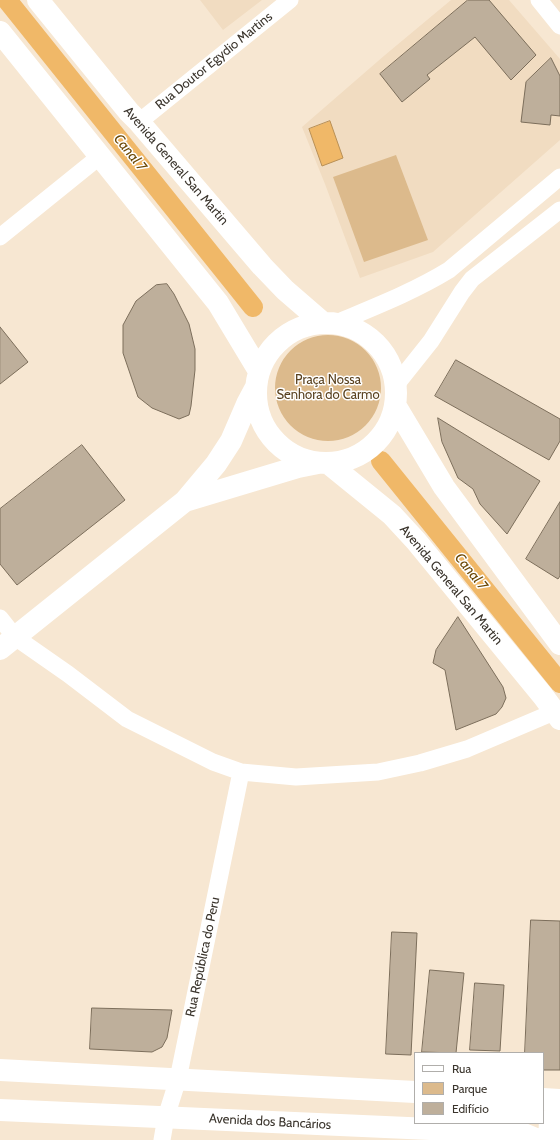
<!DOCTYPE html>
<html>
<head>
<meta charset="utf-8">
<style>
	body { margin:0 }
	#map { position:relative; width:560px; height:1140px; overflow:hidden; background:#f7e7d2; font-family:Cabin,sans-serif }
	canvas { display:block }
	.legend { position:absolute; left:414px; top:1052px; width:130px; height:72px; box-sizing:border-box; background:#fff; border:1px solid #b0aeab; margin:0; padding:5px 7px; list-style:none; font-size:12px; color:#3a342c }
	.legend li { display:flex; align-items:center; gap:8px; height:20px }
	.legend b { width:20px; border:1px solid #b0aeab }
</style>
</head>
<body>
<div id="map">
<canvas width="560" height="1140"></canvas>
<ul class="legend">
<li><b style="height:5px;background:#fff"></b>Rua</li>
<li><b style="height:11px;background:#dcba8c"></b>Parque</li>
<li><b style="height:11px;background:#beaf9b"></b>Edifício</li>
</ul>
</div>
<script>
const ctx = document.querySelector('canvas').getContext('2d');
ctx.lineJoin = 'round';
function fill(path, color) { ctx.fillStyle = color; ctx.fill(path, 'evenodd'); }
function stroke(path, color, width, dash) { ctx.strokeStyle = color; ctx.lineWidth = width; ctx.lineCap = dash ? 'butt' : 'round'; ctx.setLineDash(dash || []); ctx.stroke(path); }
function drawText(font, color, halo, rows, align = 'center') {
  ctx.font = font + ' Cabin,sans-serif'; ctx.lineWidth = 3; ctx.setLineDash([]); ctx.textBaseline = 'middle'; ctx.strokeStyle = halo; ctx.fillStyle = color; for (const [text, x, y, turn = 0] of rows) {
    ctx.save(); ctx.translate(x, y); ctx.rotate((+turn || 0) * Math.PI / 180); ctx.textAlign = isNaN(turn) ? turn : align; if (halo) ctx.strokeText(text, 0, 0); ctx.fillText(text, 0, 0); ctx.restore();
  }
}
fill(new Path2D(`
	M 200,0 L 262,0 L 223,30 Z
	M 451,0 L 509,0 L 560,59 L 560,140 L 433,252 L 360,278 L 325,184 L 302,127 L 385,55 Z`), '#f1dcc1');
fill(new Path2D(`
	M 396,155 L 428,240 L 364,262 L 333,177 Z
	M275 388a53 53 0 1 1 106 0a53 53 0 1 1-106 0Z`), '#dcba8c');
const water = new Path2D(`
	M 330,121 L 343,158 L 322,166 L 309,129 Z`);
fill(water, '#f0b868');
stroke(water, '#b99056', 1);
stroke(new Path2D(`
	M 7,0 L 253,307
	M 381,461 L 560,683`), '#f0b868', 20);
const building = new Path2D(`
	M 468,0 L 489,0 L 536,55 L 511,80 L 475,37 L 427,75 L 430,79 L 402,102 L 380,74 Z
	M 551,58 L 560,76 L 560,116 L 551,115 L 550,125 L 521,122 L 526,82 Z
	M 167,284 L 174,294 L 189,324 L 195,349 L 195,370 L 191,406 L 189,415 L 179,419 L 152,408 L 138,397 L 123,353 L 123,325 L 136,301 L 156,285 Z
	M 0,327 L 28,362 L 0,384 Z
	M 456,360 L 560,419 L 560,441 L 549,460 L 435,396 Z
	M 438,418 L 540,481 L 507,534 L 480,504 L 473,489 L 458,478 L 442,442 Z
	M 82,445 L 125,500 L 17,585 L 0,564 L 0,509 Z
	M 560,502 L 560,576 L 558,579 L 526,559 Z
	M 458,617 L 503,687 L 506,698 L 502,707 L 496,714 L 456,730 L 445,670 L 433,663 L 436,650 Z
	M 531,920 L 560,921 L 560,1070 L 543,1070 L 543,1053 L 525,1053 Z
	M 392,932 L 417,933 L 411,1055 L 386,1054 Z
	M 430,970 L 464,973 L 456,1053 L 422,1052 Z
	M 475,983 L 504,985 L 500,1051 L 470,1050 Z
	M 92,1008 L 172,1010 L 167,1038 L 162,1047 L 152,1052 L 90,1049 Z`);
fill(building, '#beaf9b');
stroke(building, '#7c6e5b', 1);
stroke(new Path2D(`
	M 539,0 L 560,26
	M 139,122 L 290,0
	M 0,237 L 99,157
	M 336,323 C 374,307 413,292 449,270 L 560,177
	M 396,385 L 431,341 L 462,292 L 472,279 L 560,210
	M 0,618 L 15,637 L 68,674 L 127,719 L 213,762 L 241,772 L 296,777 L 378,772 L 420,763 L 467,749 L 554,712
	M 162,1140 L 166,1117 L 178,1079 L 241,772`), '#fff', 17);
stroke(new Path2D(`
	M 38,0 L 129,112 L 139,122 L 262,266 L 285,290 L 322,322
	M 0,32 L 218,303 L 259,371
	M256 393a70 70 0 1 1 140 0a70 70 0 1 1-140 0Z
	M 395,405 L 444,487 L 560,644
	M 328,463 L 392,515 L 416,541 L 543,696 L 560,719
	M 185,501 L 298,467 L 318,463
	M 0,649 L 185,501 L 216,464 L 231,441 L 247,404 L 255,389
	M 0,1070 L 415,1092
	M 543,1099 L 560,1100
	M 0,1110 L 521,1133 L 538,1140
	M 550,1140 C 549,1125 548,1119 560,1108`), '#fff', 22);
drawText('13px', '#3a342c', '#fff', [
	["Rua Doutor Egydio Martins",214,61,-39],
	["Avenida General San Martin",176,166,49],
	["Avenida General San Martin",451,585,50],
	["Rua República do Peru",203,957,-78],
	["Avenida dos Bancários",270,1122,3]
]);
drawText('13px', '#59411f', '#fff', [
	["Praça Nossa",328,380],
	["Senhora do Carmo",328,395]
]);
drawText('italic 14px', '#6b4703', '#fff', [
	["Canal 7",130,153,51],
	["Canal 7",471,572,51]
]);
</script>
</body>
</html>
